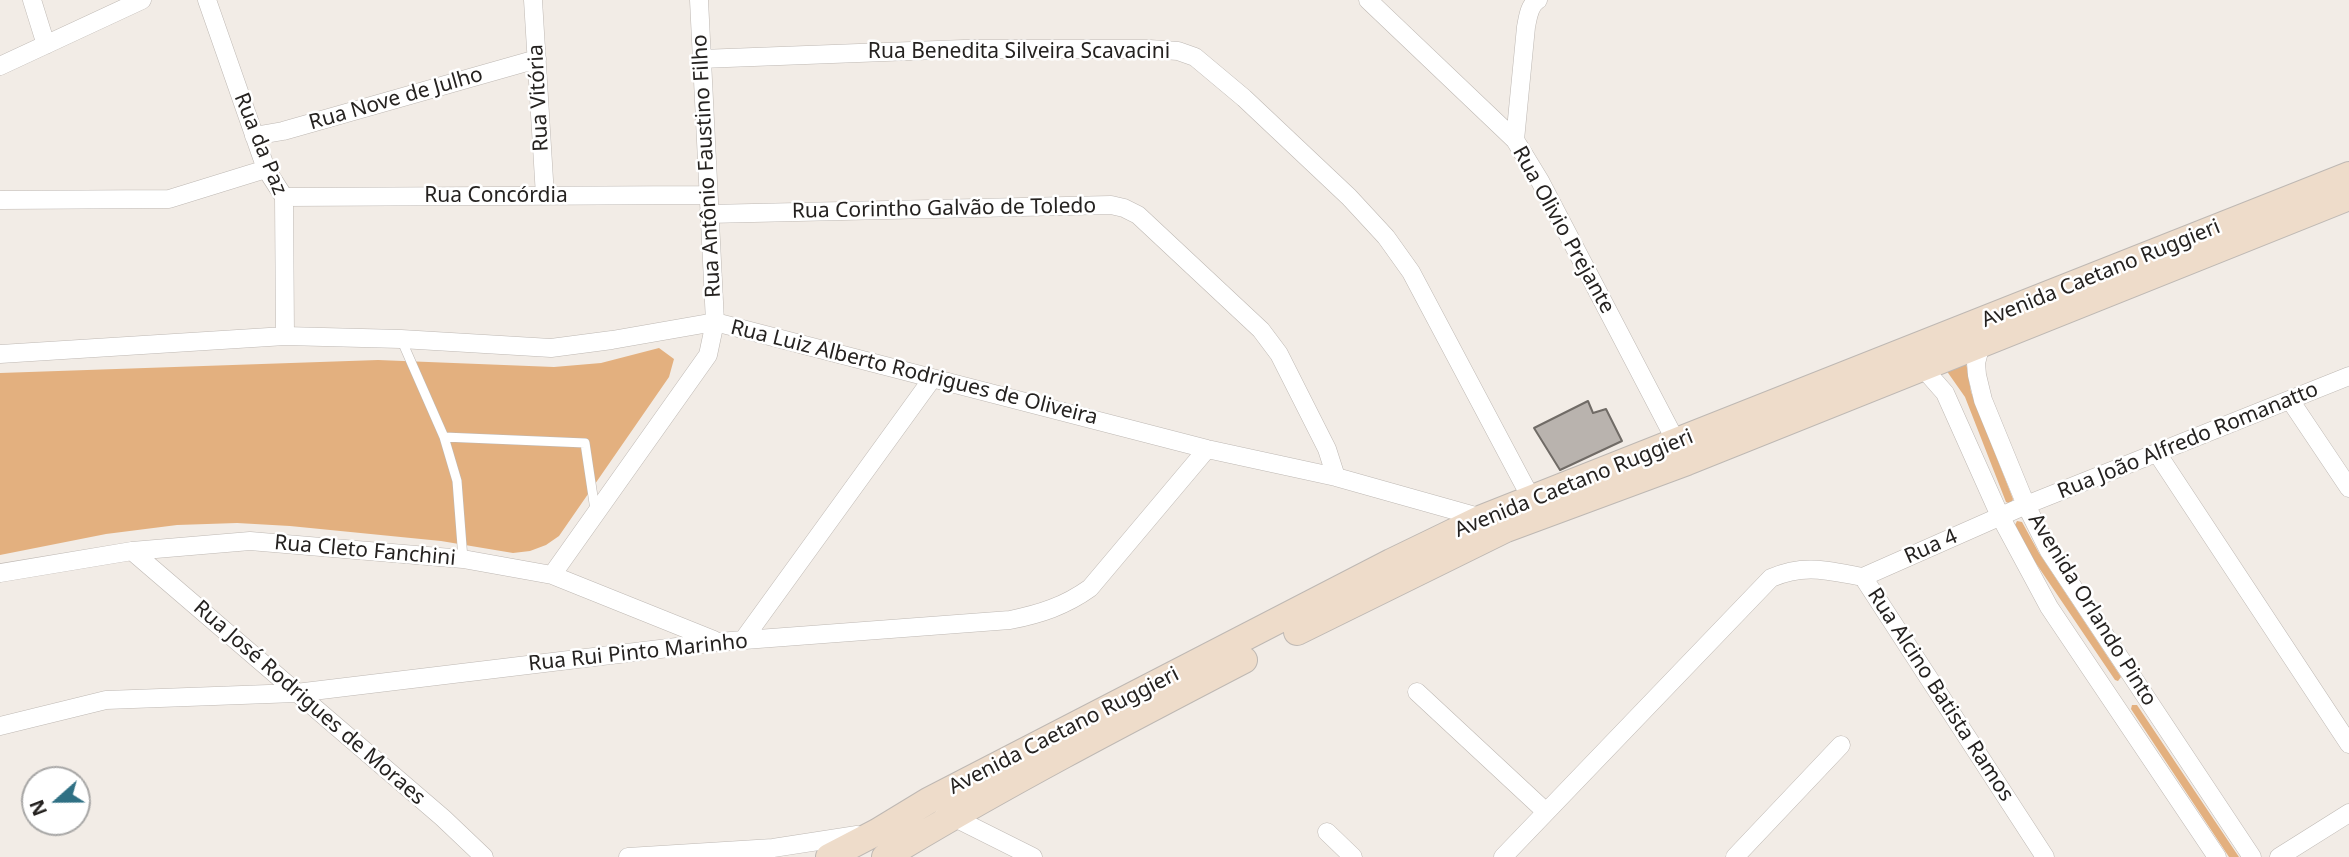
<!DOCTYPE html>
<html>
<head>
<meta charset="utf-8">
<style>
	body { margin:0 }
	#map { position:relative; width:2349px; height:857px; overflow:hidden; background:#f2ece6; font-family:"Noto Sans",sans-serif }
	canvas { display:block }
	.north { position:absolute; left:21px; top:766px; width:70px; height:70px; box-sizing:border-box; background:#fff; border:2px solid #a8a7a6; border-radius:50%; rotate:249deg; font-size:19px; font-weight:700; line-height:28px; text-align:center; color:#252220 }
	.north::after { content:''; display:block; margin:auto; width:24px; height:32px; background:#2f7084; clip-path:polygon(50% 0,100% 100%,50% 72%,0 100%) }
</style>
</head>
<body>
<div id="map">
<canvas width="2349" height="857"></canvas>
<div class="north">N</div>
</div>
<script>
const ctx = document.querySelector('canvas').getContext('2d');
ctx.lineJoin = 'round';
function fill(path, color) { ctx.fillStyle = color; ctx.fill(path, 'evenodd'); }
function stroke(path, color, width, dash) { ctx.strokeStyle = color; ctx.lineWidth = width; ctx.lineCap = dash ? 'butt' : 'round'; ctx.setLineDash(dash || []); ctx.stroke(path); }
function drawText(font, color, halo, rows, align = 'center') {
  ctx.font = font + ' "Noto Sans",sans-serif'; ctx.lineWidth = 5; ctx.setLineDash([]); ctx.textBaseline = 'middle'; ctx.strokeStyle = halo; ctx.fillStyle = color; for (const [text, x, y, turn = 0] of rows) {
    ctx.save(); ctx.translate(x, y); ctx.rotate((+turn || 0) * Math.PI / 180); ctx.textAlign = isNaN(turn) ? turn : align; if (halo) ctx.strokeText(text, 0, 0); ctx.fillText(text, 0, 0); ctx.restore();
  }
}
fill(new Path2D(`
	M 659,348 L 674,359 L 669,377 L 559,536 L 546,545 L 530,551 L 513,553 L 441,541 L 290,526 L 237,523 L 177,525 L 106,534 L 0,555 L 0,373 L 378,360 L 554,367 L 601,363 Z
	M 1966,362 L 1971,392 L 2013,499 L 2011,504 L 2006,502 L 1965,397 L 1946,370 Z
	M 2017,521 L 2022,522 L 2039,553 L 2121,677 L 2118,681 L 2115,680 L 2031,556 L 2015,525 Z
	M 2132,705 L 2137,705 L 2239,857 L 2229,857 L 2131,709 Z`), '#e3b07f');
const building = new Path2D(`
	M 1588,401 L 1593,413 L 1606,409 L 1622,441 L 1560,470 L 1534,428 Z`);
fill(building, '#b9b3ae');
stroke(building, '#706b66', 2);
const service = new Path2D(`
	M 401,339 L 444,437 L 457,481 L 463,559
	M 444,437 L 585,443 L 595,510`);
const minor = new Path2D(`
	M 32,0 L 46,45
	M 207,0 L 266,169 L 284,197 L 285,336
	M 533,0 L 545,196
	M 1368,0 L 1515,140 L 1540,181 L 1680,449
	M 701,59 L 964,49 L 1149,49 L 1178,51 L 1195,57 L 1244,98 L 1349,197 L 1386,237 L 1411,272 L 1531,498
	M 0,66 L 142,0
	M 254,136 L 283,131 L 537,59
	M 1515,140 L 1526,27 C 1528,17 1529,5 1538,0
	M 284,197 L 707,195
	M 0,200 L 169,199 L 266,169
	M 708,214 L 1111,205 L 1124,208 L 1138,215 L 1261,330 L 1279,354 L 1327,449 L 1336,477
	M 1981,344 L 1976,363 L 1977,375 L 1983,400 L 2026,505 L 2049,551 L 2252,857
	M 0,354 L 285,336 L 401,339 L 551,348 L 612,340 L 715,322 L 1207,449 L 1336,477 L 1482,518
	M 1923,368 L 1945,393 L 2000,516 L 2049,607 L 2217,857
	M 2290,400 L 2349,488
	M 2157,453 L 2349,744
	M 132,551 L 443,818 L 484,857
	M 0,573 L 132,551 L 250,541 L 463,559 L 552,575 L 714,640
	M 552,575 L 708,355 L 715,322 L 699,0
	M 1863,577 L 2026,505 L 2349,376
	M 743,640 L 932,379
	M 1417,692 L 1545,811
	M 0,726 L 106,700 L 296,693 L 718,642 L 1010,620 C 1040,614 1065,606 1090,588 L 1207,449
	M 945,813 L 1033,857
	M 1327,832 L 1353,857
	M 628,857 L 773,848 L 857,835
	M 1503,857 L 1771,578 C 1805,563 1829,571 1863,577 L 2045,857
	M 1735,857 L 1841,745
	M 2279,857 L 2349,813`);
const secondary = new Path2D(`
	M 1297,632 L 1506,529 L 1687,462 L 2349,197
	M 829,857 L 877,832 L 928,801 L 1391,562 L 1482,518 L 2349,175
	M 885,857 C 1002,786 1123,723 1244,660`);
stroke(service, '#beb8b3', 10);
stroke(minor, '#beb8b3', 19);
stroke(secondary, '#beb8b3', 28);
stroke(service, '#fff', 9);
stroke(minor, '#fff', 18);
stroke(secondary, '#eedcca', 26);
drawText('21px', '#252220', '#fff', [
	["Rua Benedita Silveira Scavacini",1019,52],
	["Rua Vitória",539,98,-93],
	["Rua Nove de Julho",396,99,-16],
	["Rua da Paz",260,144,68],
	["Rua Antônio Faustino Filho",707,166,-93],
	["Rua Concórdia",496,196],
	["Rua Corintho Galvão de Toledo",944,209,-1],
	["Rua Olivio Prejante",1563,230,61],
	["Avenida Caetano Ruggieri",2101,274,-22],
	["Rua Luiz Alberto Rodrigues de Oliveira",914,373,14],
	["Rua João Alfredo Romanatto",2188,441,-22],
	["Avenida Caetano Ruggieri",1574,484,-22],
	["Rua 4",1931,547,-24],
	["Rua Cleto Fanchini",365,551,5],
	["Avenida Orlando Pinto",2092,610,58],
	["Rua Rui Pinto Marinho",638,653,-6],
	["Rua Alcino Batista Ramos",1940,695,57],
	["Rua José Rodrigues de Moraes",309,703,41],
	["Avenida Caetano Ruggieri",1064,731,-27]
]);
</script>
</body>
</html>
